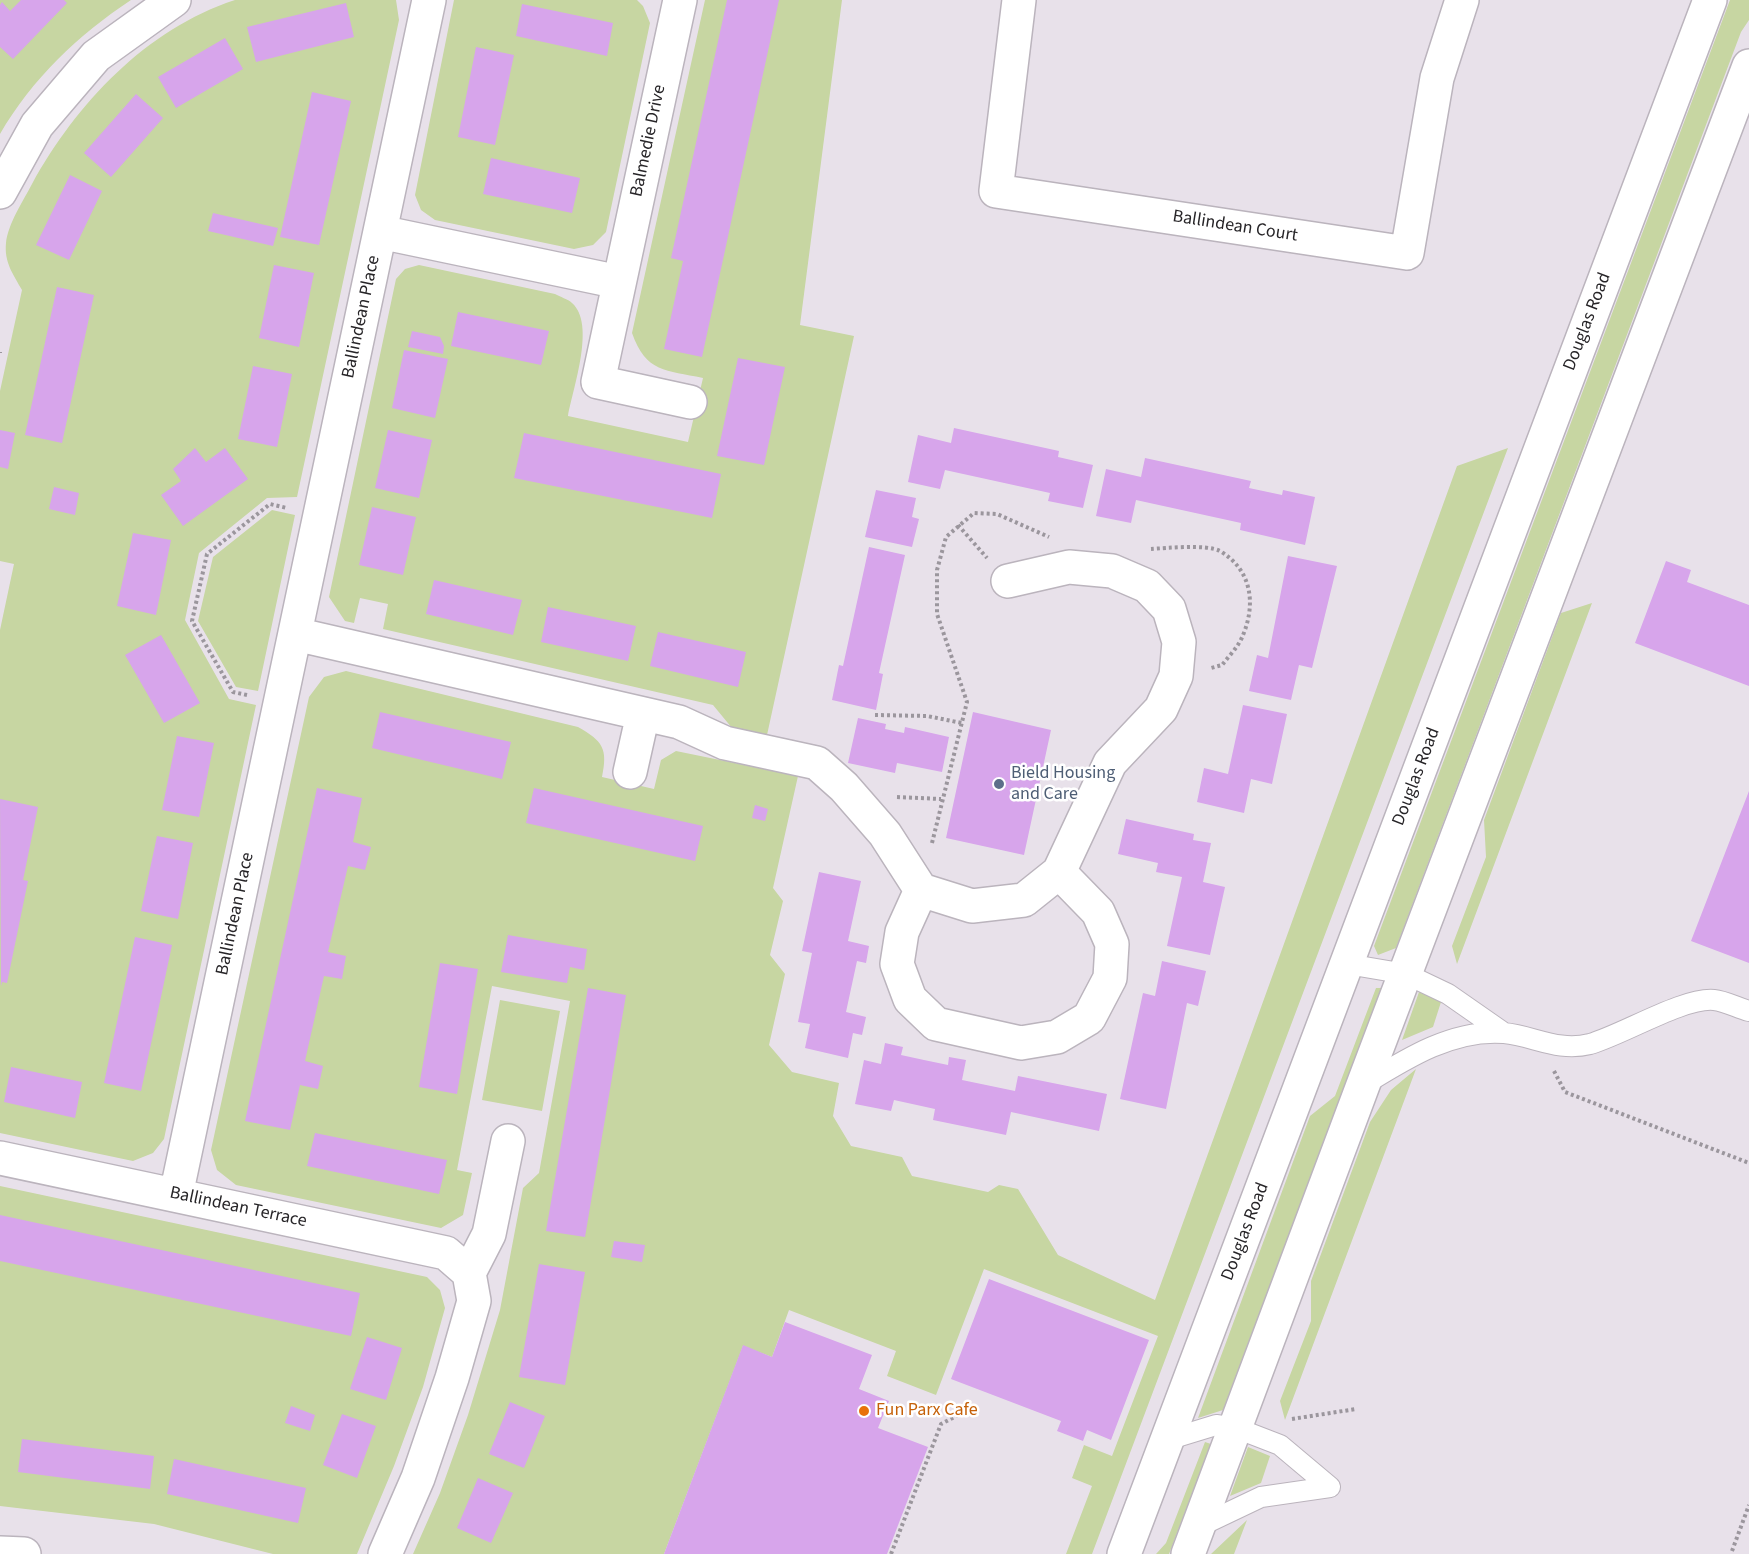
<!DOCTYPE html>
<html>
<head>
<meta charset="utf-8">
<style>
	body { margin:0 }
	canvas { display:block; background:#e8e1ea }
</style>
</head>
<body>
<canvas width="1749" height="1554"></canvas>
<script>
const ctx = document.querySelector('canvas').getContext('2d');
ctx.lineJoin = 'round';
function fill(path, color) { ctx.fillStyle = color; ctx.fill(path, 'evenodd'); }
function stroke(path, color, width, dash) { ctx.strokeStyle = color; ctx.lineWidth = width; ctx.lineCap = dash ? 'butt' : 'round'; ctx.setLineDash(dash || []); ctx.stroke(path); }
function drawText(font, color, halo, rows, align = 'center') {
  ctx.font = font + ' "Source Sans 3",sans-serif'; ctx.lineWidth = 5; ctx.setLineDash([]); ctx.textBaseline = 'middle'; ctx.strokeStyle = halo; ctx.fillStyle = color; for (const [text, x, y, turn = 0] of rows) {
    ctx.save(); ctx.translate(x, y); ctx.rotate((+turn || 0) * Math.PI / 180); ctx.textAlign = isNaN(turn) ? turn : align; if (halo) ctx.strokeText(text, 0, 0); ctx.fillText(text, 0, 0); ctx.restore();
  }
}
fill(new Path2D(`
	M 0,0 L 131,0 C 78,35 32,79 0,134 Z
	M 235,0 L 396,0 L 399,20 L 297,497 L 267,498 L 199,553 L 185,620 L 229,699 L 256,705 L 164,1139 L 153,1153 L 133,1161 L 0,1133 L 0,630 L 14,564 L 0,561 L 0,391 L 22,290 C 13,274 4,262 6,243 C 8,224 23,201 32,184 C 76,104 146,29 235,0 Z
	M 454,0 L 637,0 L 643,6 L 650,23 L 606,232 L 593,245 L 574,249 L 435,220 L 421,210 L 415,195 Z
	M 705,0 L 842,0 L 800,325 L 854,336 L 767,735 L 732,728 L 713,705 L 383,629 L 388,604 L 360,598 L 354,623 L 345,621 L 329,597 L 396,279 L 405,269 L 419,265 L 555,294 C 560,297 568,299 572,303 C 596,324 573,388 568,416 L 688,442 L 703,378 C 666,370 646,373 632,333 Z
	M 1730,0 L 1749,0 L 1749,20 L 1741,32 L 1396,948 L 1378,955 L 1374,946 Z
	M 1508,448 L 1092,1554 L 1066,1554 L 1092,1486 L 1072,1478 L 1084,1445 L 1112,1456 L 1158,1336 L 984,1269 L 936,1395 L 887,1376 L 896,1351 L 789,1310 L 772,1357 L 743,1346 L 664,1554 L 413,1554 L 440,1493 L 468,1415 L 500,1310 L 523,1188 L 539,1173 L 570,1001 L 492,986 L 457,1170 L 472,1173 L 463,1215 L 441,1228 L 236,1185 L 217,1170 L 211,1150 L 309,697 L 324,677 L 346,671 L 578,727 C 603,741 608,749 602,777 L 654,789 L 661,760 L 676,751 L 798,776 L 773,888 L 783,901 L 770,955 L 785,974 L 769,1045 L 792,1072 L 839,1083 L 833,1116 L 851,1146 L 902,1157 L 912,1176 L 988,1192 L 999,1185 L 1018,1189 L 1058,1255 L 1155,1300 L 1457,466 Z
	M 272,510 L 295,515 L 258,691 L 236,687 L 198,621 L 213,557 Z
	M 1592,603 L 1457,964 L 1452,946 L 1486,857 L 1484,820 L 1561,613 Z
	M 1376,988 L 1382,988 L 1223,1410 L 1198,1418 L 1310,1116 L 1335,1096 Z
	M 1419,992 L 1441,1002 L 1433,1027 L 1402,1040 Z
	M 500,1000 L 560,1011 L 542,1111 L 482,1100 Z
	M 1416,1069 L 1285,1420 L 1280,1401 L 1311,1321 L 1311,1281 L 1370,1122 L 1391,1090 Z
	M 0,1186 L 427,1277 L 440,1290 L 445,1308 L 423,1387 L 394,1466 L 357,1554 L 273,1554 L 154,1524 L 0,1506 Z
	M 1205,1442 L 1211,1444 L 1169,1554 L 1156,1554 L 1166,1543 Z
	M 1248,1447 L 1270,1456 L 1261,1483 L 1230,1496 Z
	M 1247,1520 L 1234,1554 L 1211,1554 Z`), '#c7d6a2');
fill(new Path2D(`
	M 21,0 L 64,0 L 67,3 L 13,59 L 0,47 L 0,5 L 2,2 L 10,11 Z
	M 727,0 L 779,0 L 702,357 L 664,349 L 683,261 L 671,258 Z
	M 346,3 L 354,37 L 256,62 L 247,27 Z
	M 522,4 L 613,23 L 607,56 L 516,36 Z
	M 225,38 L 243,69 L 176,108 L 158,77 Z
	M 476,47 L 514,55 L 495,145 L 458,137 Z
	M 312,92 L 351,101 L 319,245 L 280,237 Z
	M 136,94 L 163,118 L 111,177 L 84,153 Z
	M 491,158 L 580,178 L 572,213 L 483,194 Z
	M 70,175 L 102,191 L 69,260 L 36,245 Z
	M 213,213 L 278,228 L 273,246 L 208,231 Z
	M 274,265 L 314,273 L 299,347 L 259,338 Z
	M 57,287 L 94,295 L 62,443 L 25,435 Z
	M 458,312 L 549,331 L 541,365 L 451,346 Z
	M 412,331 L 440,337 L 444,346 L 443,354 L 408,347 Z
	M 404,350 L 448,359 L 435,418 L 392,408 Z
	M 738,358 L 785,367 L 764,465 L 717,456 Z
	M 253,366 L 292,374 L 277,447 L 238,439 Z
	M 954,428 L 1059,451 L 1058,457 L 1093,465 L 1083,508 L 1048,501 L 1050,493 L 945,470 L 940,489 L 908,482 L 918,435 L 951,443 Z
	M 0,430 L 15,433 L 8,469 L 0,467 Z
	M 388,430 L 432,440 L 419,498 L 375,488 Z
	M 524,433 L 721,474 L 712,518 L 514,478 Z
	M 195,448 L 206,462 L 225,448 L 248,479 L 183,526 L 161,495 L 181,481 L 173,469 Z
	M 1145,458 L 1251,481 L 1249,488 L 1282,495 L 1283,490 L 1315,497 L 1305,545 L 1240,530 L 1241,523 L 1136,500 L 1131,523 L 1096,516 L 1106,469 L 1141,477 Z
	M 54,487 L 79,493 L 75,515 L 49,509 Z
	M 876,490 L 916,498 L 912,517 L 919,519 L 912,547 L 865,537 Z
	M 372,507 L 416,517 L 403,575 L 359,565 Z
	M 133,533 L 171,540 L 156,615 L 117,606 Z
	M 869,547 L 905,555 L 879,673 L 883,674 L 876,710 L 832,700 L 839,665 L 843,666 Z
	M 1288,556 L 1337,566 L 1312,668 L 1299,665 L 1291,700 L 1249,691 L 1257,655 L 1268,658 Z
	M 1666,561 L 1691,570 L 1687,582 L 1749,605 L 1749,686 L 1635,643 Z
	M 434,580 L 522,600 L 513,635 L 426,614 Z
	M 548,607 L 636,626 L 628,661 L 541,642 Z
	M 658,632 L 746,652 L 738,687 L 650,666 Z
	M 161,635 L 200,703 L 164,723 L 125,655 Z
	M 1243,705 L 1287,714 L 1272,784 L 1251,779 L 1244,813 L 1197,802 L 1204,768 L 1228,774 Z
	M 380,712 L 511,742 L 502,779 L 372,748 Z
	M 973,712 L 1051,730 L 1024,855 L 946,838 Z
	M 858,718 L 886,724 L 885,729 L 904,733 L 905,727 L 949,737 L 942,772 L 897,763 L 895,773 L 848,763 Z
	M 177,736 L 214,743 L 199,817 L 162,810 Z
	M 317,788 L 362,798 L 353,842 L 371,847 L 365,870 L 348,866 L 328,952 L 346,956 L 342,979 L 324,976 L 305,1061 L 323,1066 L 318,1089 L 300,1085 L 290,1130 L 245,1121 Z
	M 534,788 L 703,826 L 695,861 L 526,823 Z
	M 1749,791 L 1749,963 L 1691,941 Z
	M 0,799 L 38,807 L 23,880 L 28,881 L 7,983 L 2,982 L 1,986 Z
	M 755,805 L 768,809 L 765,821 L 752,818 Z
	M 1126,819 L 1194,834 L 1193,840 L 1211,843 L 1203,882 L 1225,887 L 1210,955 L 1167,946 L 1182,877 L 1156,872 L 1158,863 L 1118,854 Z
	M 157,836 L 193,843 L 178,919 L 141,911 Z
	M 819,872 L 861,881 L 848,941 L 869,946 L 866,963 L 857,961 L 846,1012 L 866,1017 L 862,1035 L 853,1033 L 848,1058 L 805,1048 L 810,1024 L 798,1022 L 812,953 L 802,951 Z
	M 508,935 L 587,949 L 584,970 L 570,967 L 567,983 L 501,972 Z
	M 135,937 L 172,945 L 141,1091 L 104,1083 Z
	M 1162,961 L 1206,971 L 1198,1006 L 1187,1003 L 1166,1109 L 1120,1099 L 1143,993 L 1155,996 Z
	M 440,963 L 478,969 L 457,1094 L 419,1087 Z
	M 588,988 L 626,995 L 585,1237 L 546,1231 Z
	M 885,1043 L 903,1047 L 901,1055 L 924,1060 L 948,1065 L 949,1057 L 966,1060 L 962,1080 L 1015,1091 L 1018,1076 L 1107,1094 L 1099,1131 L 1011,1112 L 1006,1135 L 933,1120 L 935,1109 L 894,1100 L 891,1111 L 855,1104 L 864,1060 L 881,1064 Z
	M 11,1067 L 82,1082 L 75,1118 L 4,1102 Z
	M 315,1133 L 447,1160 L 439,1194 L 307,1166 Z
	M 0,1215 L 360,1293 L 351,1336 L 0,1261 Z
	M 614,1241 L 645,1245 L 642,1262 L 611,1257 Z
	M 539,1264 L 585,1272 L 565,1385 L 519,1377 Z
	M 989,1279 L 1149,1340 L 1111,1440 L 1087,1430 L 1083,1441 L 1057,1431 L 1061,1421 L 951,1379 Z
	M 785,1322 L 872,1355 L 859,1389 L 889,1401 L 878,1428 L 928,1447 L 887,1554 L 664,1554 L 743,1345 L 772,1357 Z
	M 367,1337 L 402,1348 L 386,1400 L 350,1389 Z
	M 510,1402 L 545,1416 L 524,1468 L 489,1454 Z
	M 291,1406 L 315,1415 L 310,1431 L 285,1423 Z
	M 342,1414 L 376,1426 L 357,1478 L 323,1465 Z
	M 22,1439 L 154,1456 L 150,1489 L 18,1472 Z
	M 174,1459 L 306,1488 L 298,1523 L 167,1494 Z
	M 478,1478 L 513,1493 L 491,1543 L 457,1528 Z`), '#d7a5eb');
const lane = new Path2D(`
	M 1347,964 L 1406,974 L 1448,994 L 1504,1033
	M 1365,1084 C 1407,1058 1453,1029 1504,1033 C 1534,1036 1558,1052 1590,1044 C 1622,1035 1684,997 1714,1000 C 1725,1001 1738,1008 1749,1011
	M 1167,1440 L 1216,1425 L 1236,1428 L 1280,1445 L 1330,1487
	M 1198,1527 L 1261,1497 L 1330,1487`);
const street = new Path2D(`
	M 680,0 L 598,382 L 690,402
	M 1019,0 L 996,191 L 1407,253 L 1437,78 L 1462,0
	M 0,192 L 37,125 L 96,56 L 174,0
	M 380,232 L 619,282
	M 295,634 L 679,722 L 725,743 L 817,763 L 844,787 L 885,834 L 921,890 L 972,906 L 1024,900 L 1059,872 L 1110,763 L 1161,709 L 1176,676 L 1179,642 L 1169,609 L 1147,586 L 1112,571 L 1069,567 L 1008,581
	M 630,772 L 643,714
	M 921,890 L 902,932 L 897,964 L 910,999 L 936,1024 L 1021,1043 L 1057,1037 L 1089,1018 L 1110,978 L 1112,944 L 1098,912 L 1059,872
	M 0,1158 L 446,1253 L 469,1273 L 474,1301 L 452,1378 L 418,1478 L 385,1554
	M 176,1195 L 429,0
	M 469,1273 L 489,1234 L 508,1141`);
const secondary = new Path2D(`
	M 0,1553 L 24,1554
	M 1124,1554 L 1710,0
	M 1188,1554 L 1363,1085 L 1749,66`);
stroke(lane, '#bbb4bd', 22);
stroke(street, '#bbb4bd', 36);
stroke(secondary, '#bbb4bd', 36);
stroke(new Path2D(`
	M 0,352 L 0,353
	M 958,525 L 987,558
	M 1151,549 C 1167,548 1206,544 1220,551 C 1252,570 1256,604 1243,635 C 1239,646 1229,656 1222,665 L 1211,668
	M 247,695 L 233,692 L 192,621 L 207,554 L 270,504 L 287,508
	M 875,715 L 927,716 L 962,723
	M 897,797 L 941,799
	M 932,843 L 967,702 L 937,614 L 937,570 L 946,537 L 974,513 L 997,514 L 1049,537
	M 1554,1071 L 1565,1092 L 1749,1163
	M 1292,1419 L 1356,1409
	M 1732,1551 L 1749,1505
	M 891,1554 L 941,1424 L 962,1413`), '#9b969d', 4, [3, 3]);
stroke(lane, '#fff', 20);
stroke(street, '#fff', 33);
stroke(secondary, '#fff', 33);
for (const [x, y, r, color] of [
	[999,784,6,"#5c6f8a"],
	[864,1411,6,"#e8710a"]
]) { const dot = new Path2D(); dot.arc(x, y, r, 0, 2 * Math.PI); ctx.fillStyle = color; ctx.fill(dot); stroke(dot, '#fff', 2); }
drawText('18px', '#272528', '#fff', [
	["Balmedie Drive",649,141,-78],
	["Ballindean Court",1235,227,9],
	["Ballindean Place",362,317,-78],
	["Douglas Road",1588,322,-69],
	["Douglas Road",1417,777,-69],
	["Ballindean Place",236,914,-78],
	["Ballindean Terrace",238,1208,12],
	["Douglas Road",1246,1232,-69]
]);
drawText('18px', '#4e5e75', '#fff', [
	["Bield Housing",1011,774],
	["and Care",1011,795]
], 'left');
drawText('18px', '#c56008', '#fff', [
	["Fun Parx Cafe",876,1411]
], 'left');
</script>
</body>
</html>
